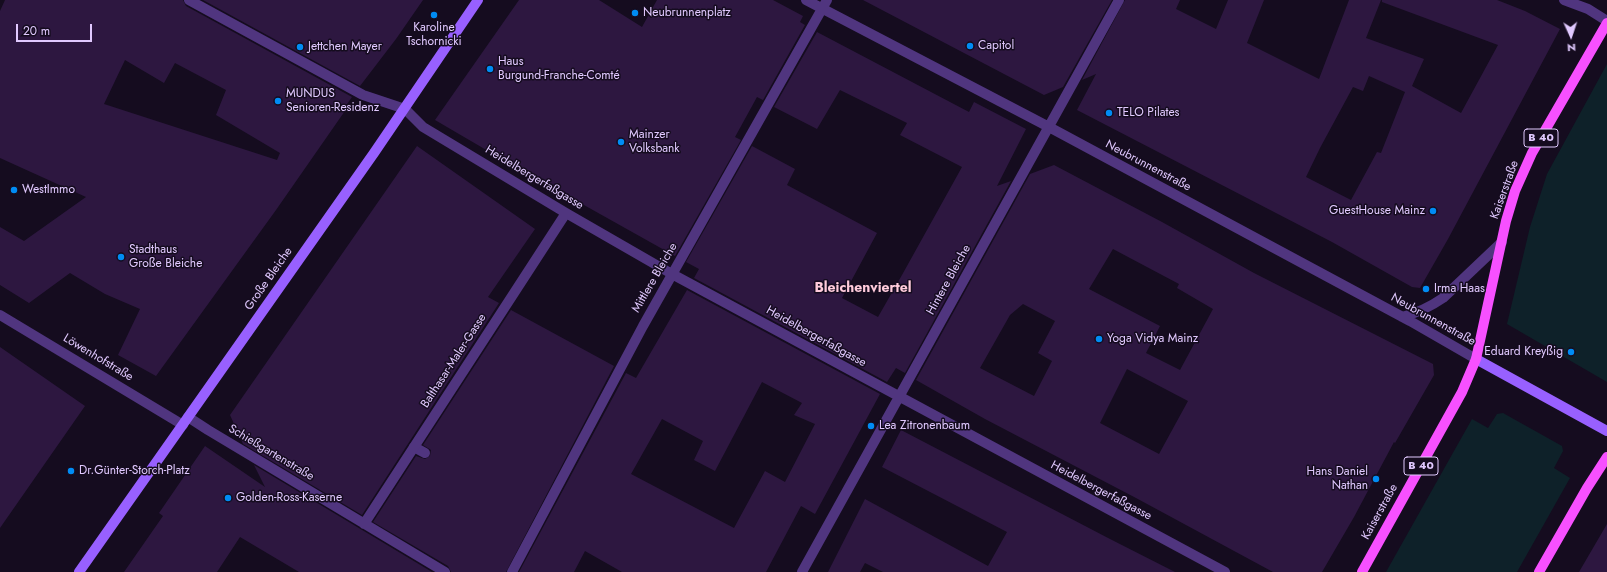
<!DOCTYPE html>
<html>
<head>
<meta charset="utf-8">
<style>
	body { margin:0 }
	#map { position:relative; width:1607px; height:572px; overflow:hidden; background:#150c1f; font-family:Jost,sans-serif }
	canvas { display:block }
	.north { position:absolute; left:1551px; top:16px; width:40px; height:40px; -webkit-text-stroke:3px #150c1f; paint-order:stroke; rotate:177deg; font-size:11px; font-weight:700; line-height:16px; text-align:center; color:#e1c9ff }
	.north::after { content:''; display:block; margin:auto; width:14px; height:18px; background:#e1c9ff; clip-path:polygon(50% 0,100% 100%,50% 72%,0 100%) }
	.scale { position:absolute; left:16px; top:24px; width:76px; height:18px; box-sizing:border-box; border:2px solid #e1c9ff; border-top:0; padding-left:5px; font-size:12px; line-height:14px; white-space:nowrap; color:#e1c9ff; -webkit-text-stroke:3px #150c1f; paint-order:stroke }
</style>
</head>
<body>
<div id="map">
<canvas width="1607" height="572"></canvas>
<div class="north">N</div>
<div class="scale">20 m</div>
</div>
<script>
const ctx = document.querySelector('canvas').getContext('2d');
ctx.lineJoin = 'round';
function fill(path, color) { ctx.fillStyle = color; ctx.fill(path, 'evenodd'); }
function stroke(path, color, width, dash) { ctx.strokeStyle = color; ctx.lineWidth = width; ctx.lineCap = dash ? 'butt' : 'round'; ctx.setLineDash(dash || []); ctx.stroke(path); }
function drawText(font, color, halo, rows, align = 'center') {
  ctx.font = font + ' Jost,sans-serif'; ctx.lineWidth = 3; ctx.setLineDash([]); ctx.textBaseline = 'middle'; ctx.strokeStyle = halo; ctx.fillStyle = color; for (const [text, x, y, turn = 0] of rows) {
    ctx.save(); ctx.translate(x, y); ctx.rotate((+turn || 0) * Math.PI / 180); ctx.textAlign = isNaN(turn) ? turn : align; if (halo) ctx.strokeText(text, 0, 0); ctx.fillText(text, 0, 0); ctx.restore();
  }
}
fill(new Path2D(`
	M 1607,64 L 1607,382 L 1507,324 L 1530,227 L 1547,174 Z
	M 1503,413 L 1562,446 L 1563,451 L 1554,468 L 1570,478 L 1517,572 L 1386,572 L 1472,419 L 1488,428 L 1497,414 Z`), '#0e2129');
fill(new Path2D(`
	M 5,0 L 183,0 L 186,6 L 352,97 L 345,107 L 347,108 L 276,210 L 156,376 L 118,355 L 140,309 L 105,294 L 70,273 L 29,303 L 0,285 L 0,227 L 24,241 L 86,197 L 0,158 L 0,11 ZM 125,60 L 164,83 L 175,63 L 226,90 L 216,115 L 280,153 L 277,160 L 104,104 Z
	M 203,0 L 423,0 L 396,39 L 360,86 Z
	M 519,0 L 599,0 L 642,27 L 657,0 L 773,0 L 803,16 L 800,22 L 805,25 L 763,100 L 757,97 L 735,137 L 741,140 L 675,256 L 500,158 L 435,120 Z
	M 863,0 L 1112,0 L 1063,87 L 1044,95 Z
	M 1125,0 L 1180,0 L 1176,9 L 1216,29 L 1228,0 L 1264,0 L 1247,43 L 1319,79 L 1349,0 L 1381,0 L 1366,38 L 1424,59 L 1412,86 L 1461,113 L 1498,45 L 1382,2 L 1382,0 L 1497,0 L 1525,11 L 1560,29 L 1448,239 L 1420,288 L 1412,287 L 1332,242 L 1077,110 L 1096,74 L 1082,80 ZM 1369,76 L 1405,92 L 1381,153 L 1377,152 L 1351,200 L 1306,177 L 1320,148 L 1353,87 L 1363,91 Z
	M 817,32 L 969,112 L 974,102 L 1026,129 L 997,186 L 1011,181 L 905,373 L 896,368 L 887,382 L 694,278 L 699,269 L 686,262 L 752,146 L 795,169 L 787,185 L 877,233 L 842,298 L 878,317 L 902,275 L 962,167 L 900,135 L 907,123 L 840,90 L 817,129 L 774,107 Z
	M 417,146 L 535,229 L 488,297 L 499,303 L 362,515 L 243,444 L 230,415 Z
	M 1054,165 L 1162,222 L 1254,273 L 1433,364 L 1434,375 L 1395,443 L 1394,442 L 1354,517 L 1322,572 L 1273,572 L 1136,498 L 985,419 L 916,380 L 1030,174 ZM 1113,249 L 1179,284 L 1177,288 L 1213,309 L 1180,370 L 1146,353 L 1160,326 L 1089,289 ZM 1023,304 L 1055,321 L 1038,353 L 1052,361 L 1034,396 L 980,368 L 1010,315 ZM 1127,369 L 1188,401 L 1159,454 L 1100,423 Z
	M 687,290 L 880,394 L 815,514 L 801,506 L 766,572 L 622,572 L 585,551 L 574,572 L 519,572 L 626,373 L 636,378 ZM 762,382 L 802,403 L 794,415 L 815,424 L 785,482 L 765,471 L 734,528 L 631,474 L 662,419 L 703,441 L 694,460 L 715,471 Z
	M 511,310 L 614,366 L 506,572 L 451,572 L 448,566 L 373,522 L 416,456 L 425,459 L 430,456 L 431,450 L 423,445 Z
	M 0,347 L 85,406 L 0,528 Z
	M 901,430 L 1110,539 L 1175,572 L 883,572 L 865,563 L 860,572 L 828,572 L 865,499 L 988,566 L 1007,532 L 882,467 Z
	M 205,446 L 265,487 L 254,465 L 432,572 L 299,572 L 240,537 L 217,572 L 124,572 L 163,516 L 159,513 Z
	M 1607,524 L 1607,572 L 1579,572 Z`), '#2d1740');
stroke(new Path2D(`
	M 414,447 L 425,453`), '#50357f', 10);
stroke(new Path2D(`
	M 189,0 L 363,95 L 405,109 L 423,127 L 566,213 L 672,274 L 1225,572
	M 806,0 L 1049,127 L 1410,321 L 1476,359
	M 1564,0 L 1588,9 L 1607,21
	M 0,315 L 183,425
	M 1402,317 C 1417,313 1430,307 1443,298 L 1502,242
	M 188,417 L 208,430 L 445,572
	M 364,524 L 566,213
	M 512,572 L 643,326 L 827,0
	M 802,572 L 1119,0`), '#50357f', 10);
stroke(new Path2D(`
	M 1476,359 L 1607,431
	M 79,572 L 374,153 L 478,0`), '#9860ff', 10);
stroke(new Path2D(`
	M 1362,572 L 1462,392 L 1476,359 L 1506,221 L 1515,191 L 1532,153 L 1607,23
	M 1539,572 L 1587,488 L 1607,457`), '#f750ff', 10);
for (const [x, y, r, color] of [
	[635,13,4,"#008cf4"],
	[434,15,4,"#008cf4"],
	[970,46,4,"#008cf4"],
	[300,47,4,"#008cf4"],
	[490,69,4,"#008cf4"],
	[278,101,4,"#008cf4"],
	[1109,113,4,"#008cf4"],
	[621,142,4,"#008cf4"],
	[14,190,4,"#008cf4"],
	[1433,211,4,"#008cf4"],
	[121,257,4,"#008cf4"],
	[1426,289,4,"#008cf4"],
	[1099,339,4,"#008cf4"],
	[1571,352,4,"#008cf4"],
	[871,426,4,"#008cf4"],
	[71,471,4,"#008cf4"],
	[1376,479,4,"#008cf4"],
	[228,498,4,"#008cf4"]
]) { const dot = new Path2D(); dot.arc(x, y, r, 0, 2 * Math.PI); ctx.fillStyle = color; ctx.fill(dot); stroke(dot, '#150c1f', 1.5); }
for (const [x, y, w] of [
	[1541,138,34],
	[1421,466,34]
]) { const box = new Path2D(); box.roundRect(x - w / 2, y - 9, w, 18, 3); ctx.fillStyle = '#150c1f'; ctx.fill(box); stroke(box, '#e1c9ff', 1); }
drawText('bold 11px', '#e1c9ff', null, [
	["B 40",1541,138],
	["B 40",1421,466]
]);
drawText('12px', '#e1c9ff', '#150c1f', [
	["Neubrunnenplatz",643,13],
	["Karoline",434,28,"center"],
	["Tschornicki",434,42,"center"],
	["Capitol",978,46],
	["Jettchen Mayer",308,47],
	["Haus",498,62],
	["Burgund-Franche-Comté",498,76],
	["MUNDUS",286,94],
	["Senioren-Residenz",286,108],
	["TELO Pilates",1117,113],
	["Mainzer",629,135],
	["Volksbank",629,149],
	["WestImmo",22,190],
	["GuestHouse Mainz",1425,211,"right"],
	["Stadthaus",129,250],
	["Große Bleiche",129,264],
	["Irma Haas",1434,289],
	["Yoga Vidya Mainz",1107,339],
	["Eduard Kreyßig",1563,352,"right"],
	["Lea Zitronenbaum",879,426],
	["Dr.Günter-Storch-Platz",79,471],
	["Hans Daniel",1368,472,"right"],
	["Nathan",1368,486,"right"],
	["Golden-Ross-Kaserne",236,498]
], 'left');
drawText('12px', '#e1c9ff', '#150c1f', [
	["Neubrunnenstraße",1148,166,28],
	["Heidelbergerfaßgasse",534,178,31],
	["Kaiserstraße",1505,190,-70],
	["Mittlere Bleiche",655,278,-60],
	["Große Bleiche",269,279,-55],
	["Hintere Bleiche",949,280,-61],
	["Neubrunnenstraße",1433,320,29],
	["Heidelbergerfaßgasse",816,337,29],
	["Löwenhofstraße",98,358,31],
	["Balthasar-Maler-Gasse",454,361,-57],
	["Schießgartenstraße",271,453,31],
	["Heidelbergerfaßgasse",1101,491,28],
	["Kaiserstraße",1380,512,-61]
]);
drawText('bold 14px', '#ffcbdb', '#150c1f', [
	["Bleichenviertel",863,289]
]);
</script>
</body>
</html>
